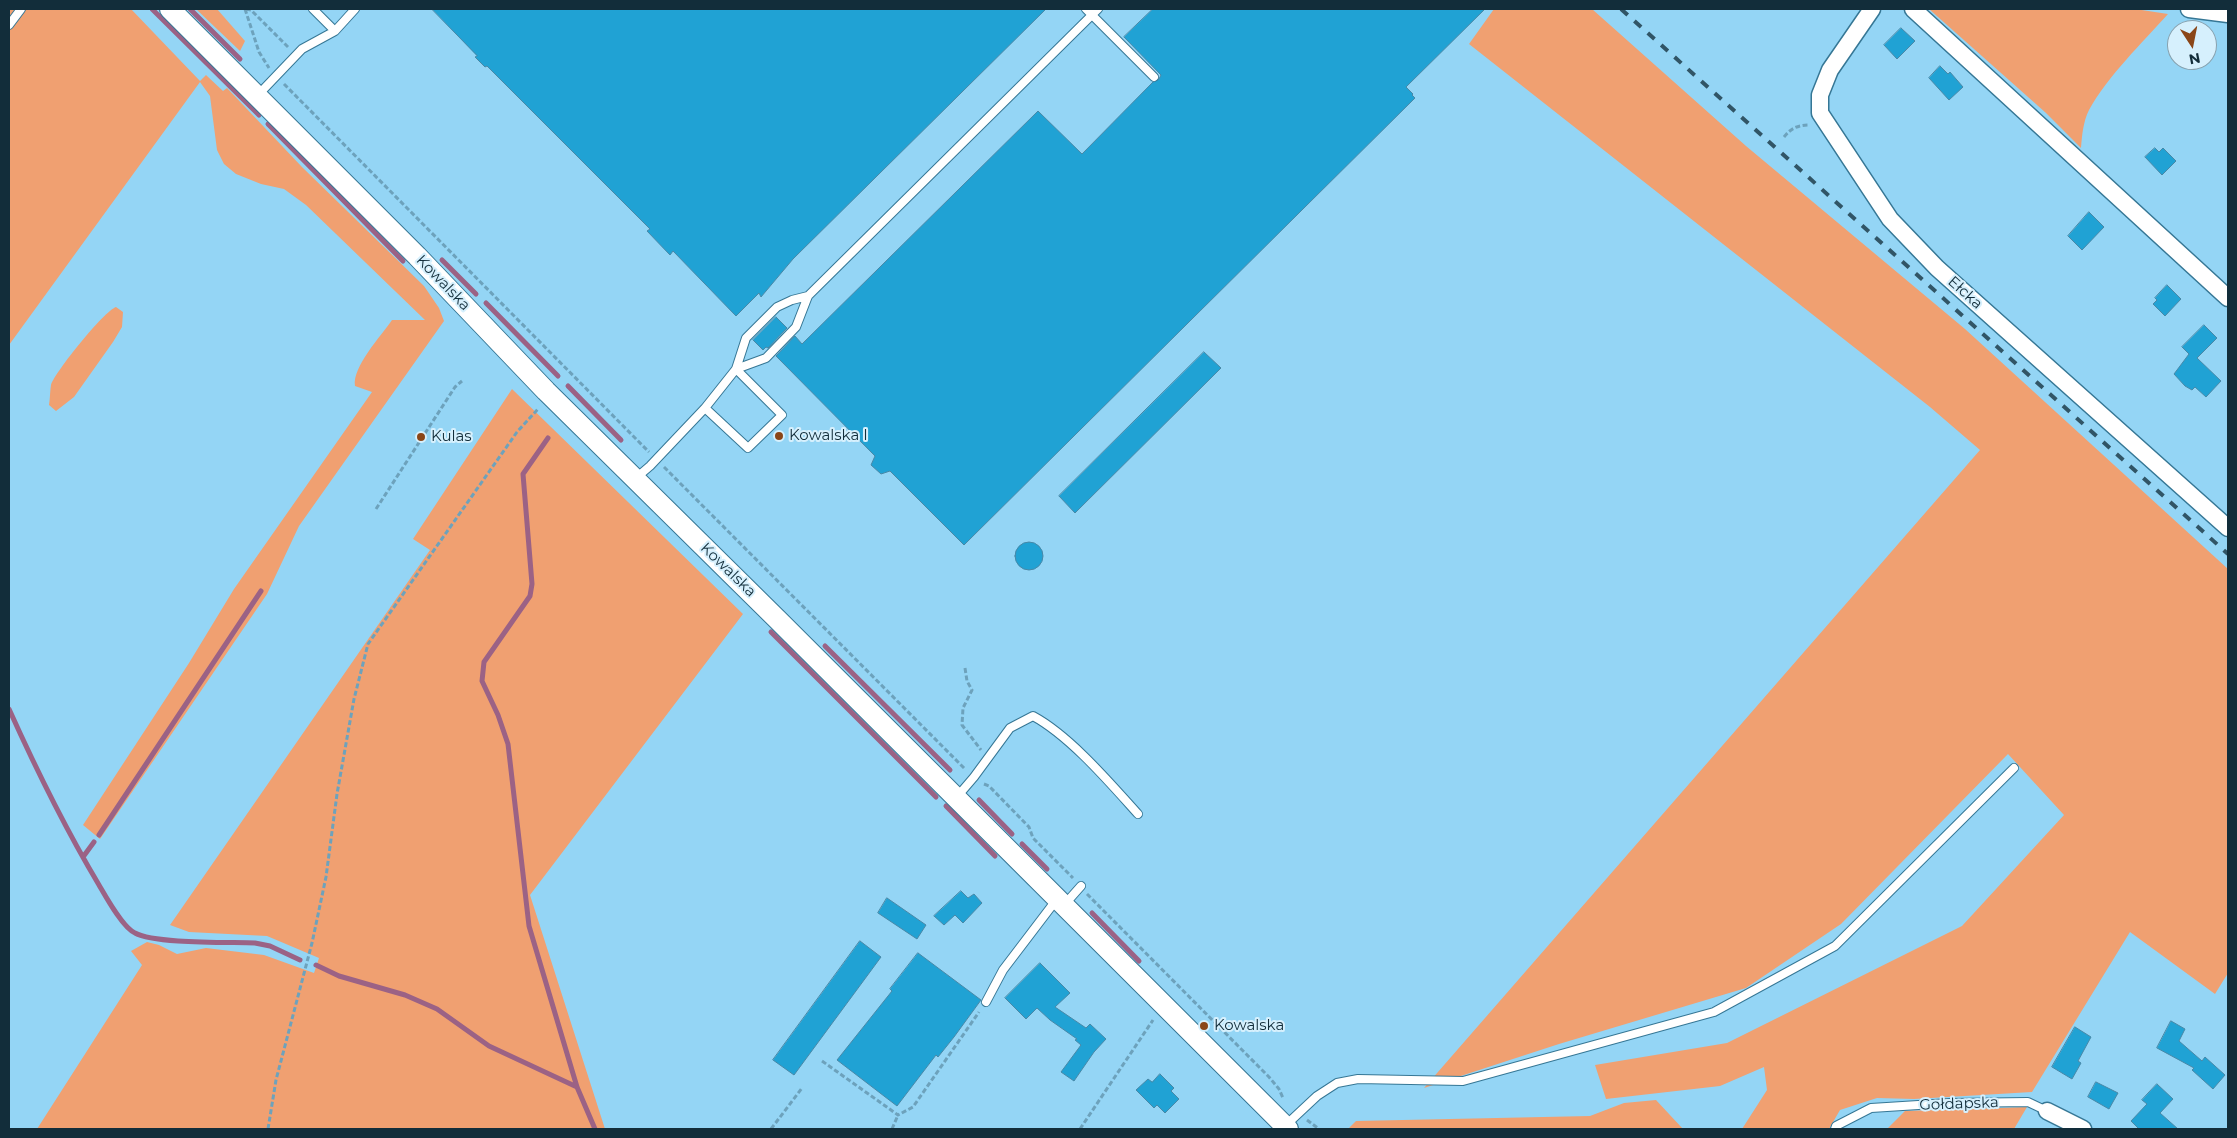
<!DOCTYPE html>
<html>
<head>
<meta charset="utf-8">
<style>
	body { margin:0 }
	#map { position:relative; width:2237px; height:1138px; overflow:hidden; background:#94d5f5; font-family:Montserrat,sans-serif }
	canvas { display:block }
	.frame { position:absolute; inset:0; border:10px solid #122d3a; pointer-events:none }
	.north { position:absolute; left:2167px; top:20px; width:50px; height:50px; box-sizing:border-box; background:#d6f0fd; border:1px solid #88a2af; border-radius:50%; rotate:169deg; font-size:14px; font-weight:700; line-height:20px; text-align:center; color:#122d3a }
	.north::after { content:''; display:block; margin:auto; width:18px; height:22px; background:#8a4618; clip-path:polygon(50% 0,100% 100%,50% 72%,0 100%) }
</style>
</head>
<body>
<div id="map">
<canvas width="2237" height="1138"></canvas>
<div class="frame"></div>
<div class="north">N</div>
</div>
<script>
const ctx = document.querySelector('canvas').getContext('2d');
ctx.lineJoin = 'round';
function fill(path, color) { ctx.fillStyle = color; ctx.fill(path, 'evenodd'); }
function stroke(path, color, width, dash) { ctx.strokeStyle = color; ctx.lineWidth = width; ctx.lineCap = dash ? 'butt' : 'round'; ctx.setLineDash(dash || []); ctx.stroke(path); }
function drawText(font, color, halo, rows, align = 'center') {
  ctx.font = font + ' Montserrat,sans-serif'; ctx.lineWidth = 4; ctx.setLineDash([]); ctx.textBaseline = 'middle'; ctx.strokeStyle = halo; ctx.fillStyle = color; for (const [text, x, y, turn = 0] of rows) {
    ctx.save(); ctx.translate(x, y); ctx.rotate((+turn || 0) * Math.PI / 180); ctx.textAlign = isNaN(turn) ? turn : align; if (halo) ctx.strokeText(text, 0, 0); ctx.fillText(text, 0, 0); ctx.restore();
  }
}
fill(new Path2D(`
	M 9,9 L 131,9 L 200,81 L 206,75 L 223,91 L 227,88 L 302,167 L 424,286 L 439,308 L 444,321 L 299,526 L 267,594 L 100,839 L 83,825 L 189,663 L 234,589 L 372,392 L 355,386 C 352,367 381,336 392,320 L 425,320 L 306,205 L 284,189 L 261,184 L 236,174 L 224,164 L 217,150 L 210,96 L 200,82 L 9,345 Z
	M 196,9 L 217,9 L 245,41 L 240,51 Z
	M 1494,9 L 1592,9 L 1746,146 L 1965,329 L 2228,569 L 2228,973 L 2215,994 L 2130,932 L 2032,1092 L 1914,1099 L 1877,1098 L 1840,1110 L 1829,1129 L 1742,1129 L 1767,1090 L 1764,1067 L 1720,1086 L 1606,1099 L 1595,1065 L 1727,1043 L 1962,926 L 2064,815 L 2008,754 L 1841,924 L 1746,988 L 1559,1044 L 1424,1088 L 1980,450 L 1930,407 L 1469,44 Z
	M 1929,9 L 2135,9 L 2168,14 C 2142,43 2108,76 2089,110 C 2083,122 2082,136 2081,148 L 2046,113 Z
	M 116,307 L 123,312 L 122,327 L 113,342 L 74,397 L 56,411 L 49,405 C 50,399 50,391 51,385 C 55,372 104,311 116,307 Z
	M 512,389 L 743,614 L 530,895 L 605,1129 L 37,1129 L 142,965 L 131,951 L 147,942 L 159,945 L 177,954 L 206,948 L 264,955 L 314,973 L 319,958 L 267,936 L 189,932 L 170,925 L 430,550 L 413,539 Z
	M 1656,1100 L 1683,1129 L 1348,1129 L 1356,1121 L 1590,1116 L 1624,1103 Z
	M 2027,1107 L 2014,1129 L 1887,1129 L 1905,1111 Z`), '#f0a071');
stroke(new Path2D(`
	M 152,9 L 259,115
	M 190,9 L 240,59
	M 268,124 L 403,261
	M 442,260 L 476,294
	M 486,303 L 558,376
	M 568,386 L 621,440
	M 548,438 L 523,474 L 532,584 L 530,596 L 484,662 L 482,681 L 498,715 L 508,744 L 529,926 L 577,1087 L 595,1129
	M 771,632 L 936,797
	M 825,646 L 950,770
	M 9,709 C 36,769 65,828 99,885 C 106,897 123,928 135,933 C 155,944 229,942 255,943 L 270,946 L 300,960
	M 979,800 L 1012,834
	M 946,806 L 995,856
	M 99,835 L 261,591
	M 1022,844 L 1047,869
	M 83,857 L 94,842
	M 1092,913 L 1139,961
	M 316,965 L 339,976 L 405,995 L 437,1009 L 489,1046 L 577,1087`), '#9b6285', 5);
const building = new Path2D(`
	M 432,9 L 1046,9 L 793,259 L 761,297 L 759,293 L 736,316 L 673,251 L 670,255 L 647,231 L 650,229 L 487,66 L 485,67 L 475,57 L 477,56 Z
	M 1153,9 L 1485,9 L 1406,87 L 1413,94 L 1412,95 L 1415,98 L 964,545 L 890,471 L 881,474 L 871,465 L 875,456 L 776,356 L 795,336 L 802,344 L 1038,111 L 1082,154 L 1153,82 L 1159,79 L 1161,75 L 1124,37 Z
	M 1901,28 L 1915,41 L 1897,59 L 1884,45 Z
	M 1940,66 L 1948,74 L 1950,72 L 1963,87 L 1949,100 L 1929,78 Z
	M 2155,148 L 2159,152 L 2163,148 L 2176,161 L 2162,175 L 2145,157 Z
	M 2089,212 L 2104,227 L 2082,250 L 2068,236 Z
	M 2167,285 L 2181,299 L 2165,316 L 2153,304 L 2157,300 L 2155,298 Z
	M 776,317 L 787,328 L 768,348 L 766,347 L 763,350 L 753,340 Z
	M 2204,325 L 2217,338 L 2197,358 L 2221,381 L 2206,397 L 2195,387 L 2192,390 L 2185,386 L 2174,374 L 2189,354 L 2182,347 Z
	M 1204,352 L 1221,368 L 1075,513 L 1059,496 Z
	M1015 556a14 14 0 1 1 28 0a14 14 0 1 1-28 0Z
	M 961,891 L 968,898 L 974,894 L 982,903 L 963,923 L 955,915 L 944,925 L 934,916 Z
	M 887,898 L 926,925 L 917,939 L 878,913 Z
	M 860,941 L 881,957 L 794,1075 L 773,1060 Z
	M 918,953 L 981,1000 L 954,1037 L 938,1057 L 936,1055 L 897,1106 L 837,1060 L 892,991 L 890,989 Z
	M 1040,963 L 1070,993 L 1055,1007 L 1086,1028 L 1090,1024 L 1106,1039 L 1094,1052 L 1074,1081 L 1061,1072 L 1081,1045 L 1075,1040 L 1077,1039 L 1050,1020 L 1037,1008 L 1026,1019 L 1005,998 Z
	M 2171,1021 L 2185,1029 L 2179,1041 L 2202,1061 L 2205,1057 L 2225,1075 L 2213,1089 L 2192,1070 L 2194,1068 L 2157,1048 Z
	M 2075,1027 L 2091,1037 L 2078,1061 L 2081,1063 L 2072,1079 L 2052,1067 Z
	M 1160,1074 L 1174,1088 L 1171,1091 L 1179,1099 L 1165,1113 L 1157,1105 L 1154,1108 L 1136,1090 L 1148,1079 L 1152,1082 Z
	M 2096,1082 L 2118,1093 L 2109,1109 L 2088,1097 Z
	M 2157,1084 L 2173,1099 L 2160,1113 L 2178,1129 L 2139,1129 L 2131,1121 L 2147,1104 L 2142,1100 Z`);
fill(building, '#20a2d4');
stroke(building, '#4888a7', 1);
const service = new Path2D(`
	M 313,9 L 335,31
	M 1086,9 L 1154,77
	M 9,25 L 21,9
	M 257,96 L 302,49 L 335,31 L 355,9
	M 736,369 L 766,358 L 796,327 L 808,296 L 1098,9
	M 705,408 L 748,448 L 782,415 L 736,369
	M 636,478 L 650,466 L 705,408 L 736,369 L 746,338 L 777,307 L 792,300 L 808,296
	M 956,798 L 974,777 L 1010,728 L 1033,716 C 1070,736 1110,783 1138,814
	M 1065,904 L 1081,886
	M 986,1002 L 1003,970 L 1057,899
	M 1286,1125 L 1317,1096 L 1337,1083 L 1358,1079 L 1463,1081 L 1714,1012 L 1835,946 L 2014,768
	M 1835,1129 L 1836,1126 L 1871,1108 L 1950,1103 L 2028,1102 L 2047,1111`);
const minor = new Path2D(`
	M 1872,9 L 1830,70 L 1820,95 L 1820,113 L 1890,219 L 1937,268 L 2228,528
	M 1913,9 L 2228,298
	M 2189,9 L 2228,14
	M 2047,1111 L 2083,1129`);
const tertiary = new Path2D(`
	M 170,9 L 417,256 L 546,391 L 778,620 L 1288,1129`);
stroke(service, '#367795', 10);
stroke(minor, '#367795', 19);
stroke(tertiary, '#367795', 22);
stroke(new Path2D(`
	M 245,9 L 259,52 L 269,68
	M 246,9 L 251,10 L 288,47
	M 284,84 L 649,452
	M 1784,137 C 1791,128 1798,125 1810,125
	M 664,467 L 965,769
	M 376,509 L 455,387 L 462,381
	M 965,668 L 967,681 L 972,690 L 963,708 L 962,725 L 981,750
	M 984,784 L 989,786 L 1029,827 L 1033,838 L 1073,878
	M 1087,894 L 1269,1077 L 1279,1089 L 1283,1098
	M 822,1061 L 898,1115 L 913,1107 L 979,1012
	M 1307,1120 L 1319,1129
	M 268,1129 L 276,1080 L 312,943 L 326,877 L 337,794 L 354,699 L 368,644 L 517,432 L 538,409
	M 771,1129 L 802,1088
	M 892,1129 L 898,1115
	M 1080,1129 L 1153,1020`), '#6da2bc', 3, [5, 2.5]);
stroke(service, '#fff', 8);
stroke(minor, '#fff', 16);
stroke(tertiary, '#fff', 20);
stroke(new Path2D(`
	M 1621,9 L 2228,554`), '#315566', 4, [9, 9]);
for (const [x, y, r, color] of [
	[779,436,5,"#8a4618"],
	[421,437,5,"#8a4618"],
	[1204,1026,5,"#8a4618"]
]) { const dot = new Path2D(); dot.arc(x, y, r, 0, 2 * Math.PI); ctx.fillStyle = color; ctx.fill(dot); stroke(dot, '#d6f0fd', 2); }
drawText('15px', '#122d3a', '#d6f0fd', [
	["Kowalska",443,283,46],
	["Ełcka",1965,293,42],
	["Kowalska",728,570,44],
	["Gołdapska",1959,1104,-2]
]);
drawText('15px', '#122d3a', '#d6f0fd', [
	["Kowalska I",789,436],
	["Kulas",431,437],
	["Kowalska",1214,1026]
], 'left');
</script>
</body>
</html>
